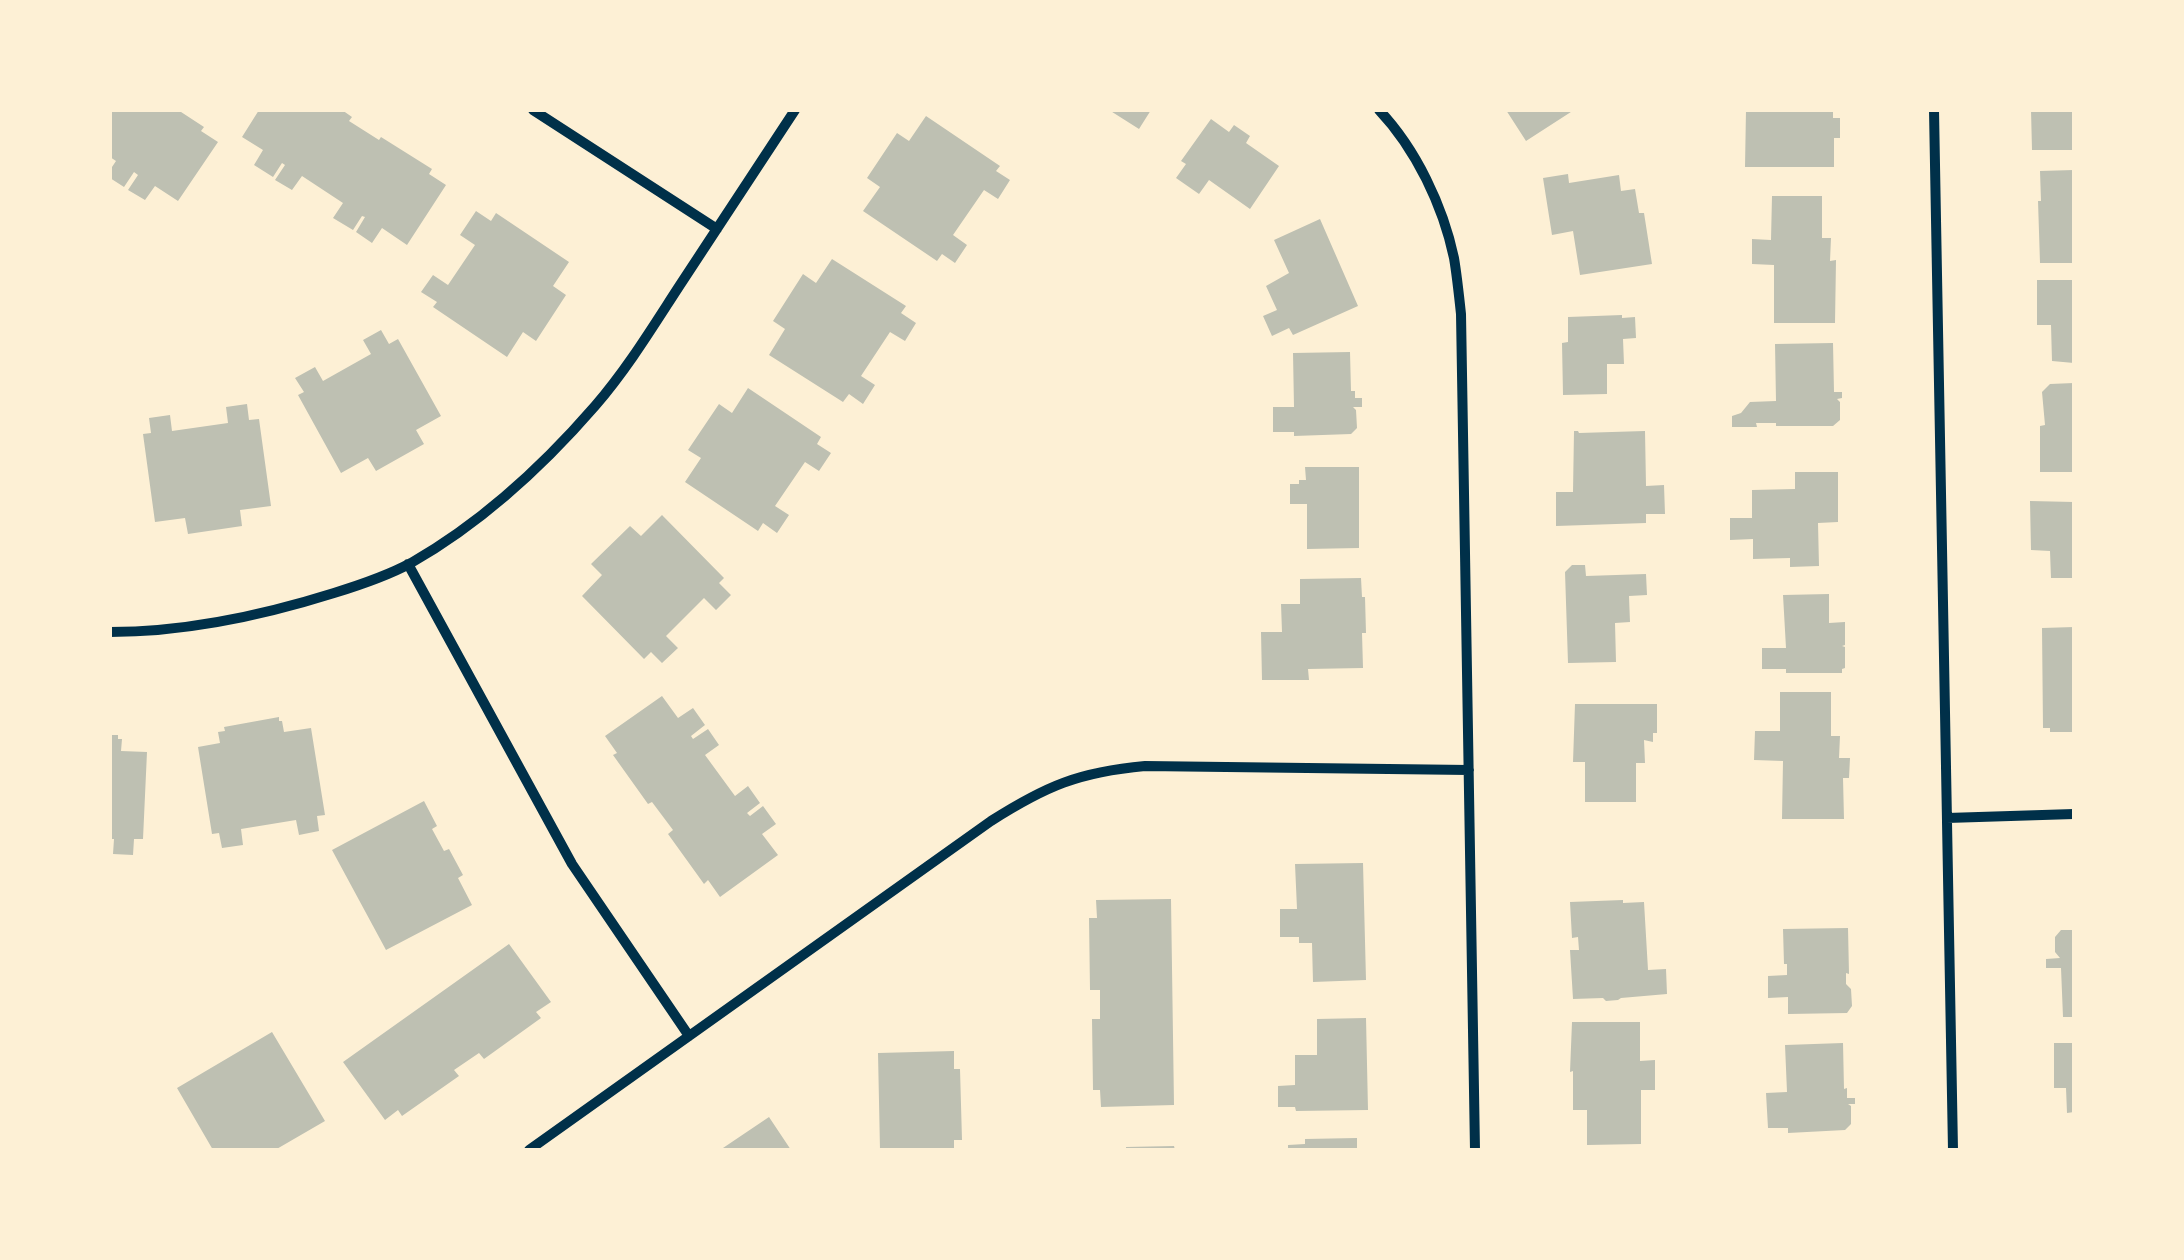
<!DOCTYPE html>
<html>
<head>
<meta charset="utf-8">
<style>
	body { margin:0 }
	#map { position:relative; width:2184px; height:1260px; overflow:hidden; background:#fdf0d5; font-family:Karla,sans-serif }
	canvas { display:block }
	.frame { position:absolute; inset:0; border:112px solid #fdf0d5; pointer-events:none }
</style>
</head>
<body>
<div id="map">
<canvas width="2184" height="1260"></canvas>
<div class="frame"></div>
</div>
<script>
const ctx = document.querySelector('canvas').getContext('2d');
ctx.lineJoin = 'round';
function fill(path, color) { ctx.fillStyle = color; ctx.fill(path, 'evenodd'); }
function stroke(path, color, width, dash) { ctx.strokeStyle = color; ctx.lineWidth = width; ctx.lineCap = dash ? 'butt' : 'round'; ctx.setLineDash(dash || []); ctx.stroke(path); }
fill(new Path2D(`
	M 110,110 L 178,110 L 204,127 L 201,131 L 218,142 L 178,201 L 155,186 L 145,200 L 128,190 L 138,175 L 134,172 L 124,187 L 110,178 L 110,170 L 116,161 L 110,157 Z
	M 259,110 L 342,110 L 352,117 L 349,121 L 379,140 L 381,137 L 432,169 L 429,174 L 446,185 L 407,245 L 382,228 L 372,243 L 356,232 L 365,217 L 362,216 L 353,230 L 333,218 L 343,203 L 302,176 L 292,190 L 275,180 L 285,165 L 282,163 L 273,177 L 254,165 L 263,150 L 242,137 Z
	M 1109,110 L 1151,110 L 1139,129 Z
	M 1506,110 L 1574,110 L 1526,141 Z
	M 1746,110 L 1833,110 L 1833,118 L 1840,118 L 1840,138 L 1834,138 L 1834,167 L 1745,167 Z
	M 2031,110 L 2074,110 L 2074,150 L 2032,150 Z
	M 926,116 L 1000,166 L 996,171 L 1010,180 L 998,199 L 984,190 L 953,235 L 967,245 L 955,263 L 942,254 L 937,261 L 863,211 L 880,187 L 867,178 L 897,133 L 909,141 Z
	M 1211,119 L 1229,132 L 1234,125 L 1250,136 L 1246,143 L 1279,166 L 1250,209 L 1209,180 L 1199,194 L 1176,178 L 1186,164 L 1181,161 Z
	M 2074,170 L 2074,263 L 2040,263 L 2038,201 L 2041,201 L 2040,171 Z
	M 1568,174 L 1569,183 L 1619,175 L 1621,191 L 1635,189 L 1639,213 L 1644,213 L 1652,264 L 1580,275 L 1573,231 L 1552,235 L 1543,178 Z
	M 1772,196 L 1822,196 L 1822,238 L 1831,238 L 1830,261 L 1836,260 L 1835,323 L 1774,323 L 1774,265 L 1752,264 L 1752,239 L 1771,240 Z
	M 476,211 L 491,221 L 496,213 L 569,262 L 553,286 L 566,295 L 536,341 L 523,332 L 507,357 L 433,307 L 437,302 L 421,292 L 433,275 L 448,285 L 475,245 L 460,235 Z
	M 1320,219 L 1358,306 L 1293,335 L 1289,328 L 1272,336 L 1263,316 L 1277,310 L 1266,286 L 1289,273 L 1274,240 Z
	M 832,259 L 906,306 L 901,313 L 916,323 L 905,341 L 890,332 L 861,376 L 875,385 L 863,404 L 849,394 L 843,402 L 769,355 L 785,329 L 773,321 L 803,274 L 816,283 Z
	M 2037,280 L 2074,280 L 2074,363 L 2052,361 L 2051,325 L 2037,325 Z
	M 1622,315 L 1622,318 L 1635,317 L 1636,338 L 1623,339 L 1624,364 L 1607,364 L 1607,394 L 1563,395 L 1562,343 L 1568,342 L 1568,317 Z
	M 381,330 L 389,344 L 398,339 L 441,416 L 416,430 L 424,444 L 376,471 L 368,458 L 341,473 L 298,395 L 304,392 L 295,378 L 315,367 L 323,381 L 371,354 L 363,340 Z
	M 1833,343 L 1834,392 L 1842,392 L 1842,398 L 1837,399 L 1840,402 L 1840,420 L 1833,426 L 1776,426 L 1776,423 L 1756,423 L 1757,427 L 1732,427 L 1732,416 L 1741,413 L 1750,402 L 1776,401 L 1775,344 Z
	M 1350,352 L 1351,391 L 1355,391 L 1355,398 L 1362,398 L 1362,407 L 1353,407 L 1356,410 L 1357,428 L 1351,434 L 1294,436 L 1294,432 L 1273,432 L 1273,407 L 1294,407 L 1293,353 Z
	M 2074,383 L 2074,472 L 2040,472 L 2040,426 L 2045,425 L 2042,392 L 2050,384 Z
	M 748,388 L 821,437 L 817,444 L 831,453 L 819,471 L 805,462 L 775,506 L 789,515 L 777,533 L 763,523 L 758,531 L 685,482 L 701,458 L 688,450 L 719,404 L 732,413 Z
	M 247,404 L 249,420 L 259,419 L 271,506 L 240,510 L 242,526 L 188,534 L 185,518 L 155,522 L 143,434 L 151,433 L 149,418 L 170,415 L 172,431 L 228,423 L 226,407 Z
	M 1574,431 L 1578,431 L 1579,433 L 1645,431 L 1646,486 L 1664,485 L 1665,514 L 1646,514 L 1646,523 L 1556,526 L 1556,492 L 1573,492 Z
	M 1305,467 L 1359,467 L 1359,548 L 1307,549 L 1307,504 L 1290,504 L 1290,484 L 1299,484 L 1299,480 L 1306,480 Z
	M 1795,472 L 1838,472 L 1838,522 L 1818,523 L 1819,566 L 1790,567 L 1790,558 L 1753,559 L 1753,539 L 1730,540 L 1730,518 L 1752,518 L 1752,490 L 1795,489 Z
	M 2030,501 L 2074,502 L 2074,578 L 2051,578 L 2050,551 L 2031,550 Z
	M 662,515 L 724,578 L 719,583 L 731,595 L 716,610 L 704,598 L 666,636 L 678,648 L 662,663 L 651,652 L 644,659 L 582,596 L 602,575 L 591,564 L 630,526 L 641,536 Z
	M 1572,565 L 1585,565 L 1586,576 L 1646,574 L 1647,595 L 1629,596 L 1630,622 L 1615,623 L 1616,662 L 1568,663 L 1565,572 Z
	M 1361,578 L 1362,597 L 1365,597 L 1366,633 L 1362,633 L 1363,668 L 1308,669 L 1309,680 L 1262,680 L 1261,632 L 1282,632 L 1281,604 L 1300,604 L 1300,579 Z
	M 1829,594 L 1829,623 L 1845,622 L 1845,645 L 1842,646 L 1845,647 L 1845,668 L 1842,669 L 1842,673 L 1786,673 L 1786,669 L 1762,669 L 1762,648 L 1786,648 L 1783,595 Z
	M 2074,627 L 2074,732 L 2050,732 L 2050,728 L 2043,728 L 2042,628 Z
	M 1780,692 L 1831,692 L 1831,736 L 1840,736 L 1839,758 L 1850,758 L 1849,778 L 1843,778 L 1844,819 L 1782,819 L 1783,761 L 1754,760 L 1755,731 L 1780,731 Z
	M 662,696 L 678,718 L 693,708 L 705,725 L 691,736 L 693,739 L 708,729 L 719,745 L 705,755 L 735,796 L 748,786 L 760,803 L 747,813 L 750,816 L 763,806 L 776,824 L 762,834 L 778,855 L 720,897 L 708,880 L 704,884 L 668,834 L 673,830 L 652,802 L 648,804 L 613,755 L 617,753 L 605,736 Z
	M 1575,704 L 1657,704 L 1657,733 L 1653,733 L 1653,742 L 1644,740 L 1645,763 L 1636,763 L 1636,802 L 1585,802 L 1585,762 L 1573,762 Z
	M 279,717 L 279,721 L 282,721 L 284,732 L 311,728 L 325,815 L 317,816 L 319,831 L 299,835 L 296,820 L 241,829 L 243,845 L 222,848 L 219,833 L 212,834 L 198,747 L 220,743 L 218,732 L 225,731 L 224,727 Z
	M 110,735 L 118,735 L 118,739 L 122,739 L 121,751 L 147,752 L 143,839 L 134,839 L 133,855 L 113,854 L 114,839 L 110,839 Z
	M 424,801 L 437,826 L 432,829 L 444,851 L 449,849 L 463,875 L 458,878 L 472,905 L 386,950 L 332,850 Z
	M 1363,863 L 1366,980 L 1313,982 L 1312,943 L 1299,943 L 1299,937 L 1280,937 L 1280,909 L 1297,909 L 1295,864 Z
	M 1171,899 L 1174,1105 L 1101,1107 L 1100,1090 L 1093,1090 L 1092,1019 L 1100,1019 L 1100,990 L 1090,990 L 1089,918 L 1097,918 L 1096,900 Z
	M 1623,900 L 1623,903 L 1644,902 L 1648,970 L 1666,969 L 1667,994 L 1621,998 L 1618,1000 L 1606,1001 L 1603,998 L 1573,999 L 1570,950 L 1579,950 L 1578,937 L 1572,938 L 1570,902 Z
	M 1848,928 L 1849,974 L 1846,973 L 1846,984 L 1851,989 L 1852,1006 L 1847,1013 L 1788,1014 L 1788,997 L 1768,998 L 1768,976 L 1787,975 L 1787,964 L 1784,964 L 1783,929 Z
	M 2061,930 L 2074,930 L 2074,1017 L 2063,1017 L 2061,968 L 2046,968 L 2046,959 L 2060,958 L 2055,952 L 2055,937 Z
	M 509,944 L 551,1002 L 536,1012 L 541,1018 L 484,1059 L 479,1053 L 454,1070 L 459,1076 L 402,1116 L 398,1110 L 385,1120 L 343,1062 Z
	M 1366,1018 L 1368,1110 L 1296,1111 L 1295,1107 L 1278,1107 L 1278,1086 L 1295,1085 L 1295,1055 L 1317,1055 L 1317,1019 Z
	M 1572,1022 L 1640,1022 L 1640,1061 L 1655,1060 L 1655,1090 L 1641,1090 L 1641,1144 L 1587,1145 L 1587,1110 L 1573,1110 L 1573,1071 L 1570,1072 Z
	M 272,1032 L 325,1121 L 275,1150 L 213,1150 L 177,1088 Z
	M 1843,1043 L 1844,1089 L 1847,1088 L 1847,1098 L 1855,1098 L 1855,1104 L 1848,1104 L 1851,1106 L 1851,1124 L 1845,1130 L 1788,1133 L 1788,1128 L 1768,1128 L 1766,1093 L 1787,1092 L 1785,1045 Z
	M 2054,1043 L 2074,1043 L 2074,1112 L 2067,1113 L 2066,1088 L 2054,1088 Z
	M 954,1051 L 954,1069 L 960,1069 L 962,1140 L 954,1140 L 954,1150 L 880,1150 L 878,1053 Z
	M 769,1117 L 791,1150 L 720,1150 Z
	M 1357,1138 L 1357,1150 L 1288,1150 L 1288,1145 L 1305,1144 L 1305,1139 Z
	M 1174,1146 L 1175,1150 L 1126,1150 L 1126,1147 Z`), '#bec0b2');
stroke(new Path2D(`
	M 533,110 L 717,229
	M 1379,110 C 1416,149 1443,206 1454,258 C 1457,276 1459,295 1461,314 L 1475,1150
	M 1934,110 L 1953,1150
	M 408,564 L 572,864 L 689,1036
	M 110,632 C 186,632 261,616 334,593 C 360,585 387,576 411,563 C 481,523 543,466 595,406 C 627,369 652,328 678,288 C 717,229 756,169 795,110
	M 1947,818 L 2074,814
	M 529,1150 L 991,821 C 1046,786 1079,772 1145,766 L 1469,770`), '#003049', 10);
</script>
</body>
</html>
